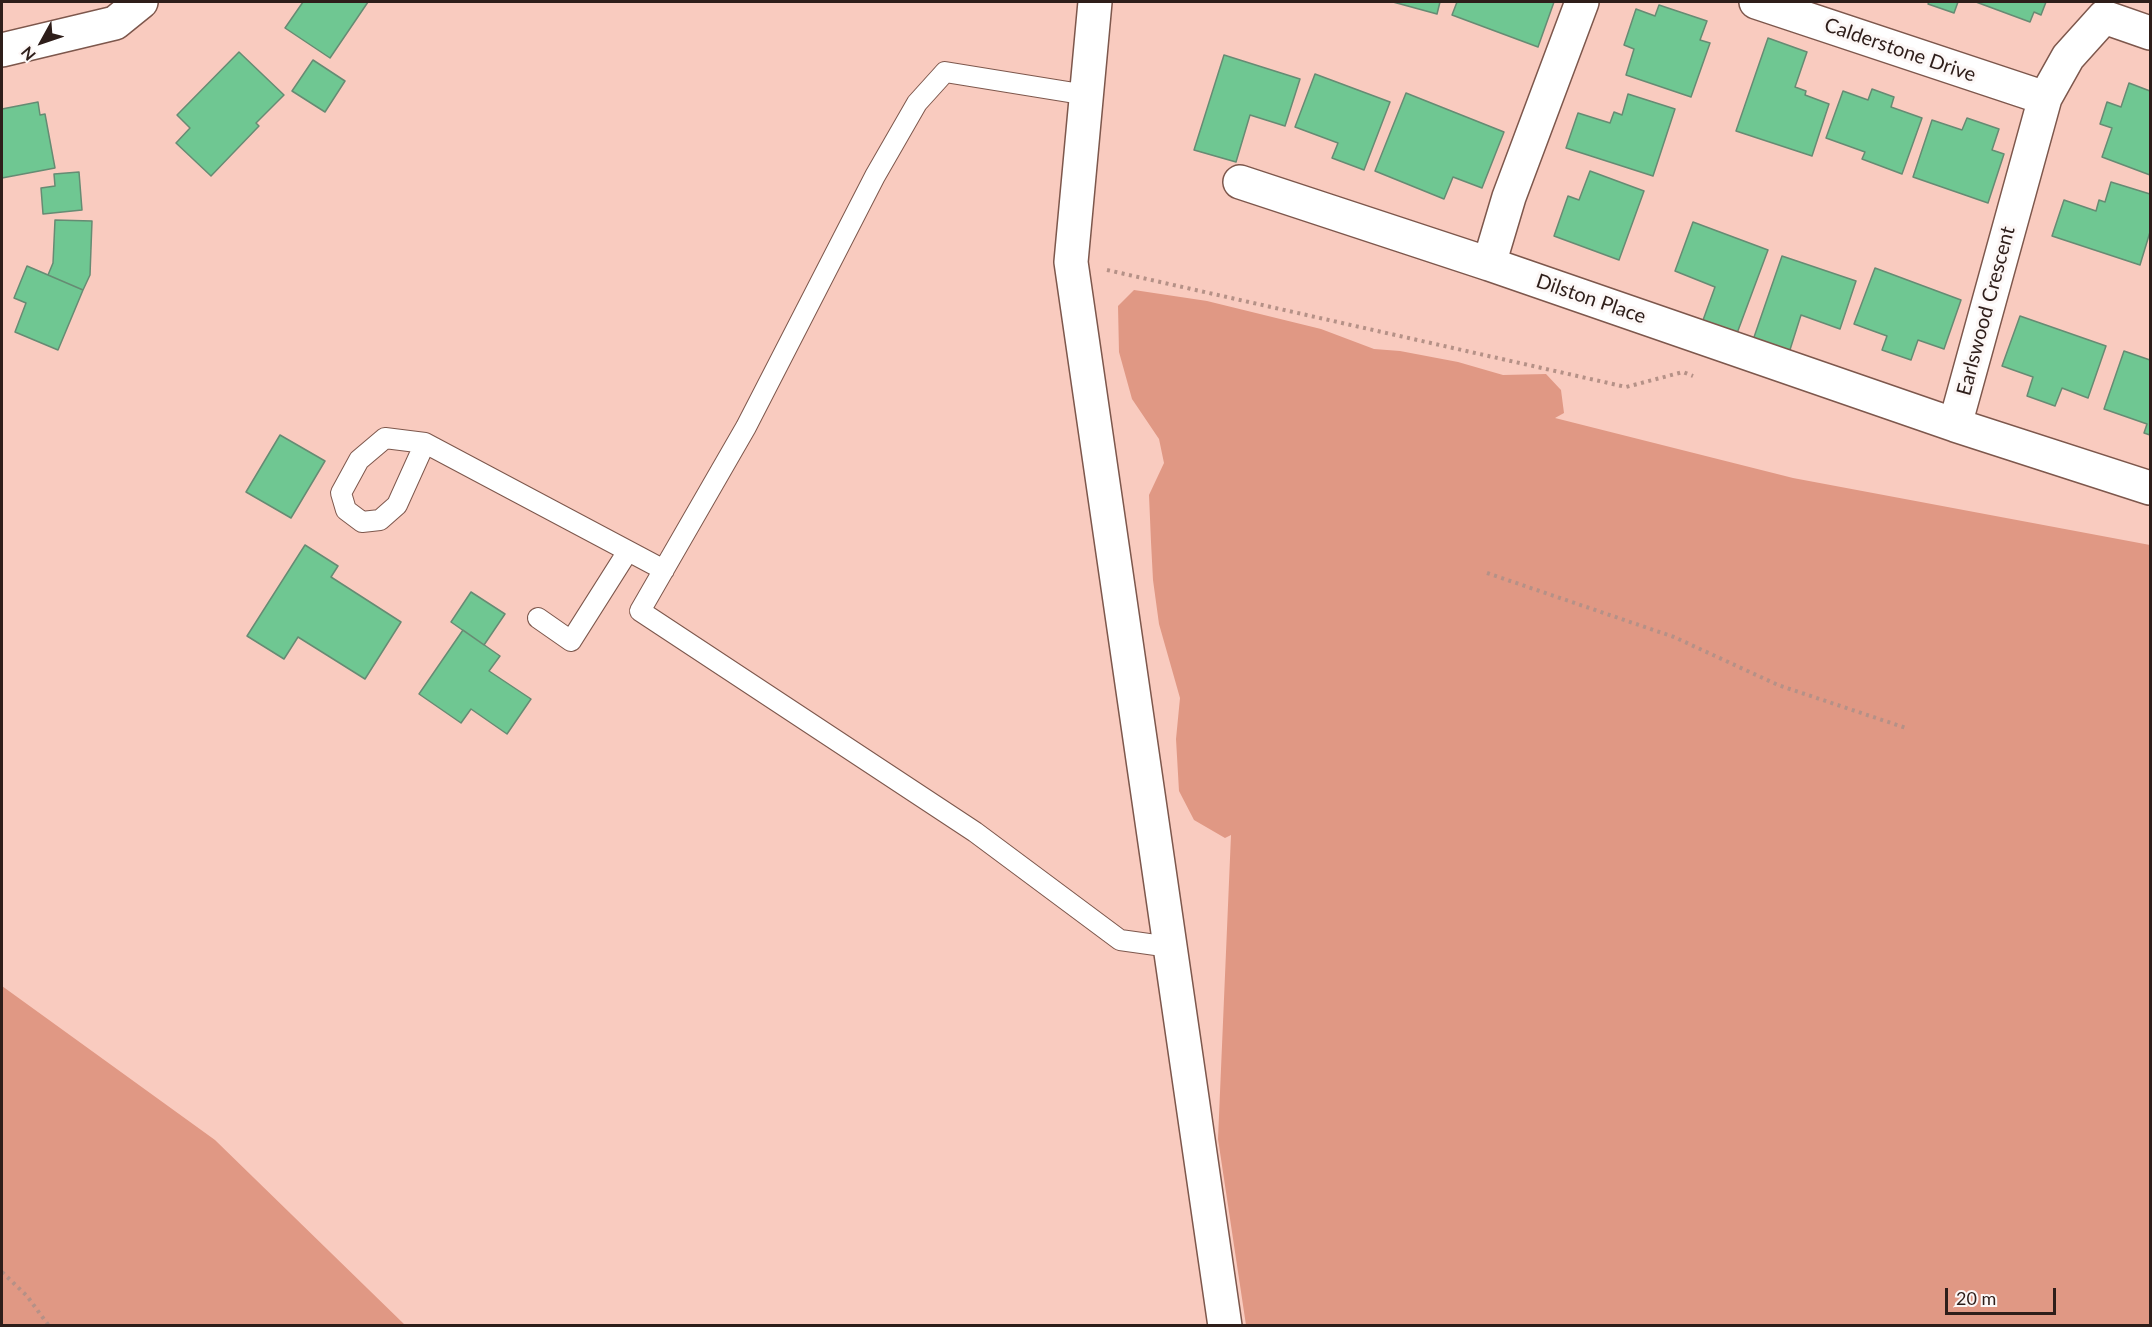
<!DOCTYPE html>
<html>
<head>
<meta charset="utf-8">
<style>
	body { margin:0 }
	#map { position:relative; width:2152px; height:1327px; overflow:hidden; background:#f9cbbf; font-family:Lato,sans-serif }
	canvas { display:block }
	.frame { position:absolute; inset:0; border:3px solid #2e1e1a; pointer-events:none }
	.north { position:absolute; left:12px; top:12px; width:60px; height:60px; -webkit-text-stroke:4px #fcf7f6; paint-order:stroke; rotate:230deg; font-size:16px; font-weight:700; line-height:24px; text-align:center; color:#2e1e1a }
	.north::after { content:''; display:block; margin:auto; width:21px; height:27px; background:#2e1e1a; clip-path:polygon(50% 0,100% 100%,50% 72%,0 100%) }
	.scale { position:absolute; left:1945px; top:1288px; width:111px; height:27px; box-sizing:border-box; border:3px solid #2e1e1a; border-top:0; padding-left:8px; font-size:18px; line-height:21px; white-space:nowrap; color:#2e1e1a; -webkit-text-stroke:4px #fcf7f6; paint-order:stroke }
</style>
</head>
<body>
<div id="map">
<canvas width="2152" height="1327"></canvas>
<div class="frame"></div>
<div class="north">N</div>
<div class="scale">20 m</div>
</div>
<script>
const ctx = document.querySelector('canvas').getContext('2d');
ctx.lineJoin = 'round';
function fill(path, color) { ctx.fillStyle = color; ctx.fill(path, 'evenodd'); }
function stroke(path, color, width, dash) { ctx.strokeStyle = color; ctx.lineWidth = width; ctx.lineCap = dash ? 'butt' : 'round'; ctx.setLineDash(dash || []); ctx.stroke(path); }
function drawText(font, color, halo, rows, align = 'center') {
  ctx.font = font + ' Lato,sans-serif'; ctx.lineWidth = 6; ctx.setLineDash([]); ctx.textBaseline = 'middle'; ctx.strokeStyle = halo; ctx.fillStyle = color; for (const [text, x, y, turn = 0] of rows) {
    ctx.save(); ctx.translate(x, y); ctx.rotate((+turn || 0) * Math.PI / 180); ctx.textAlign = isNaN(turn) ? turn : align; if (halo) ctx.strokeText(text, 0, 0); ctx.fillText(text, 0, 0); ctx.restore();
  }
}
fill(new Path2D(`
	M 1134,290 L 1207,301 L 1321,329 L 1374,349 L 1400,351 L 1458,362 L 1503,375 L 1546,374 L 1561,390 L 1564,413 L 1555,418 L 1793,478 L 2150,545 L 2150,1325 L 1246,1325 L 1218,1139 L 1231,835 L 1225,838 L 1194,820 L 1179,791 L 1176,739 L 1180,698 L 1159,624 L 1153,580 L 1151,542 L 1149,495 L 1164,463 L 1159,439 L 1132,399 L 1119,352 L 1118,306 Z
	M 2,986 L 215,1140 L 405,1325 L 2,1325 Z`), '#e09884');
const building = new Path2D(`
	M 303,2 L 368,2 L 330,58 L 285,28 Z
	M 1393,2 L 1440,2 L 1437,14 Z
	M 1457,2 L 1554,2 L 1538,47 L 1452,15 Z
	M 1929,2 L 1958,2 L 1954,13 L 1928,4 Z
	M 1976,2 L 2046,2 L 2041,15 L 2034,12 L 2030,22 Z
	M 1659,5 L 1707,21 L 1700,40 L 1710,43 L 1691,97 L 1626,75 L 1634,49 L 1624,45 L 1636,9 L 1655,16 Z
	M 1768,38 L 1807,52 L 1795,87 L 1806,91 L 1805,95 L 1829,104 L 1812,156 L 1736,131 Z
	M 239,52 L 284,95 L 256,123 L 259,126 L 211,176 L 176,143 L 190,128 L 177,115 Z
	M 1224,55 L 1300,79 L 1285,126 L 1250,115 L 1236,162 L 1194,150 Z
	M 313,60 L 345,81 L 325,112 L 292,91 Z
	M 1315,74 L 1390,102 L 1364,170 L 1332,158 L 1338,143 L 1295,127 Z
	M 2129,83 L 2150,91 L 2150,175 L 2102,157 L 2112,128 L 2100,124 L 2107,102 L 2121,107 Z
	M 1872,89 L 1894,97 L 1891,107 L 1922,118 L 1902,174 L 1862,159 L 1865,152 L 1826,138 L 1843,91 L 1868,100 Z
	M 1406,93 L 1504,132 L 1482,188 L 1453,177 L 1444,199 L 1375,171 Z
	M 1628,94 L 1675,109 L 1653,176 L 1566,148 L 1578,113 L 1610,123 L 1614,112 L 1622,115 Z
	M 38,102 L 40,115 L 45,114 L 55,168 L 2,178 L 2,109 Z
	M 1967,118 L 1999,129 L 1992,150 L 2004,154 L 1988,203 L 1913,177 L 1932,120 L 1962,130 Z
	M 1590,171 L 1644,191 L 1619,260 L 1554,236 L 1568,196 L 1579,200 Z
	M 79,172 L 82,210 L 43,214 L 41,188 L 55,186 L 54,174 Z
	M 2111,182 L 2150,194 L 2150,232 L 2140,265 L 2052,236 L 2064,200 L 2096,211 L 2099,200 L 2105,202 Z
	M 55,220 L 92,221 L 90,275 L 83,290 L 48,275 L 53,263 Z
	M 1693,222 L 1768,250 L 1736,336 L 1702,323 L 1715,287 L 1675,271 Z
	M 1782,256 L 1856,281 L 1840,329 L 1801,315 L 1788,356 L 1752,343 Z
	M 27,266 L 83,290 L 58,350 L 15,332 L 26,303 L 14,298 Z
	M 1875,268 L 1961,300 L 1944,349 L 1918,340 L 1911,360 L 1882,350 L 1887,336 L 1854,324 Z
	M 2020,316 L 2106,346 L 2088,398 L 2062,388 L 2055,406 L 2027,396 L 2033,377 L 2002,366 Z
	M 2124,351 L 2150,360 L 2150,435 L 2144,433 L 2147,424 L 2104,409 Z
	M 280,435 L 325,461 L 291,518 L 246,492 Z
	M 305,545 L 338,566 L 331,577 L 401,622 L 365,679 L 298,637 L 284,659 L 247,636 Z
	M 471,592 L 505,614 L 484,645 L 451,622 Z
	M 463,630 L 500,656 L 489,671 L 531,699 L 507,734 L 471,709 L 461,723 L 419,694 Z`);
fill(building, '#6fc792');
stroke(building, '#668b73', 1.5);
const service = new Path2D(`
	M 1087,95 L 945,72 L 917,103 L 875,176 L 746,427 L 640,611 L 975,832 L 1120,940 L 1170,947
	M 425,443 L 397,505 L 380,520 L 362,522 L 346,510 L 341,493 L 359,460 L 385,438 L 425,443 L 664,570
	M 538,618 L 571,641 L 628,551`);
const minor = new Path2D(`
	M 1095,2 L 1071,262 L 1225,1326
	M 1582,2 L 1509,197 L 1489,264 L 1955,425
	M 1756,2 L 2045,98
	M 2104,17 L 2068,57 L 2045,98 L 1955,425 L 2150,488
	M 2104,17 L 2150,33
	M 2,50 L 115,23 L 141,2
	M 1240,182 L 1489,264`);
stroke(service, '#7d574c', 22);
stroke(minor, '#7d574c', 36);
stroke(new Path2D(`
	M 1107,270 L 1626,387 L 1683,372 L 1693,376
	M 1487,573 L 1674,637 L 1778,685 L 1906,728
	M 2,1272 L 27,1296 L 49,1326`), '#b59187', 4, [3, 4.5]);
stroke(service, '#fff', 20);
stroke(minor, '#fff', 33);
drawText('20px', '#2e1e1a', '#fcf7f6', [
	["Calderstone Drive",1900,50,19],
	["Dilston Place",1591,299,19],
	["Earlswood Crescent",1986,311,-75]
]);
</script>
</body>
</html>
